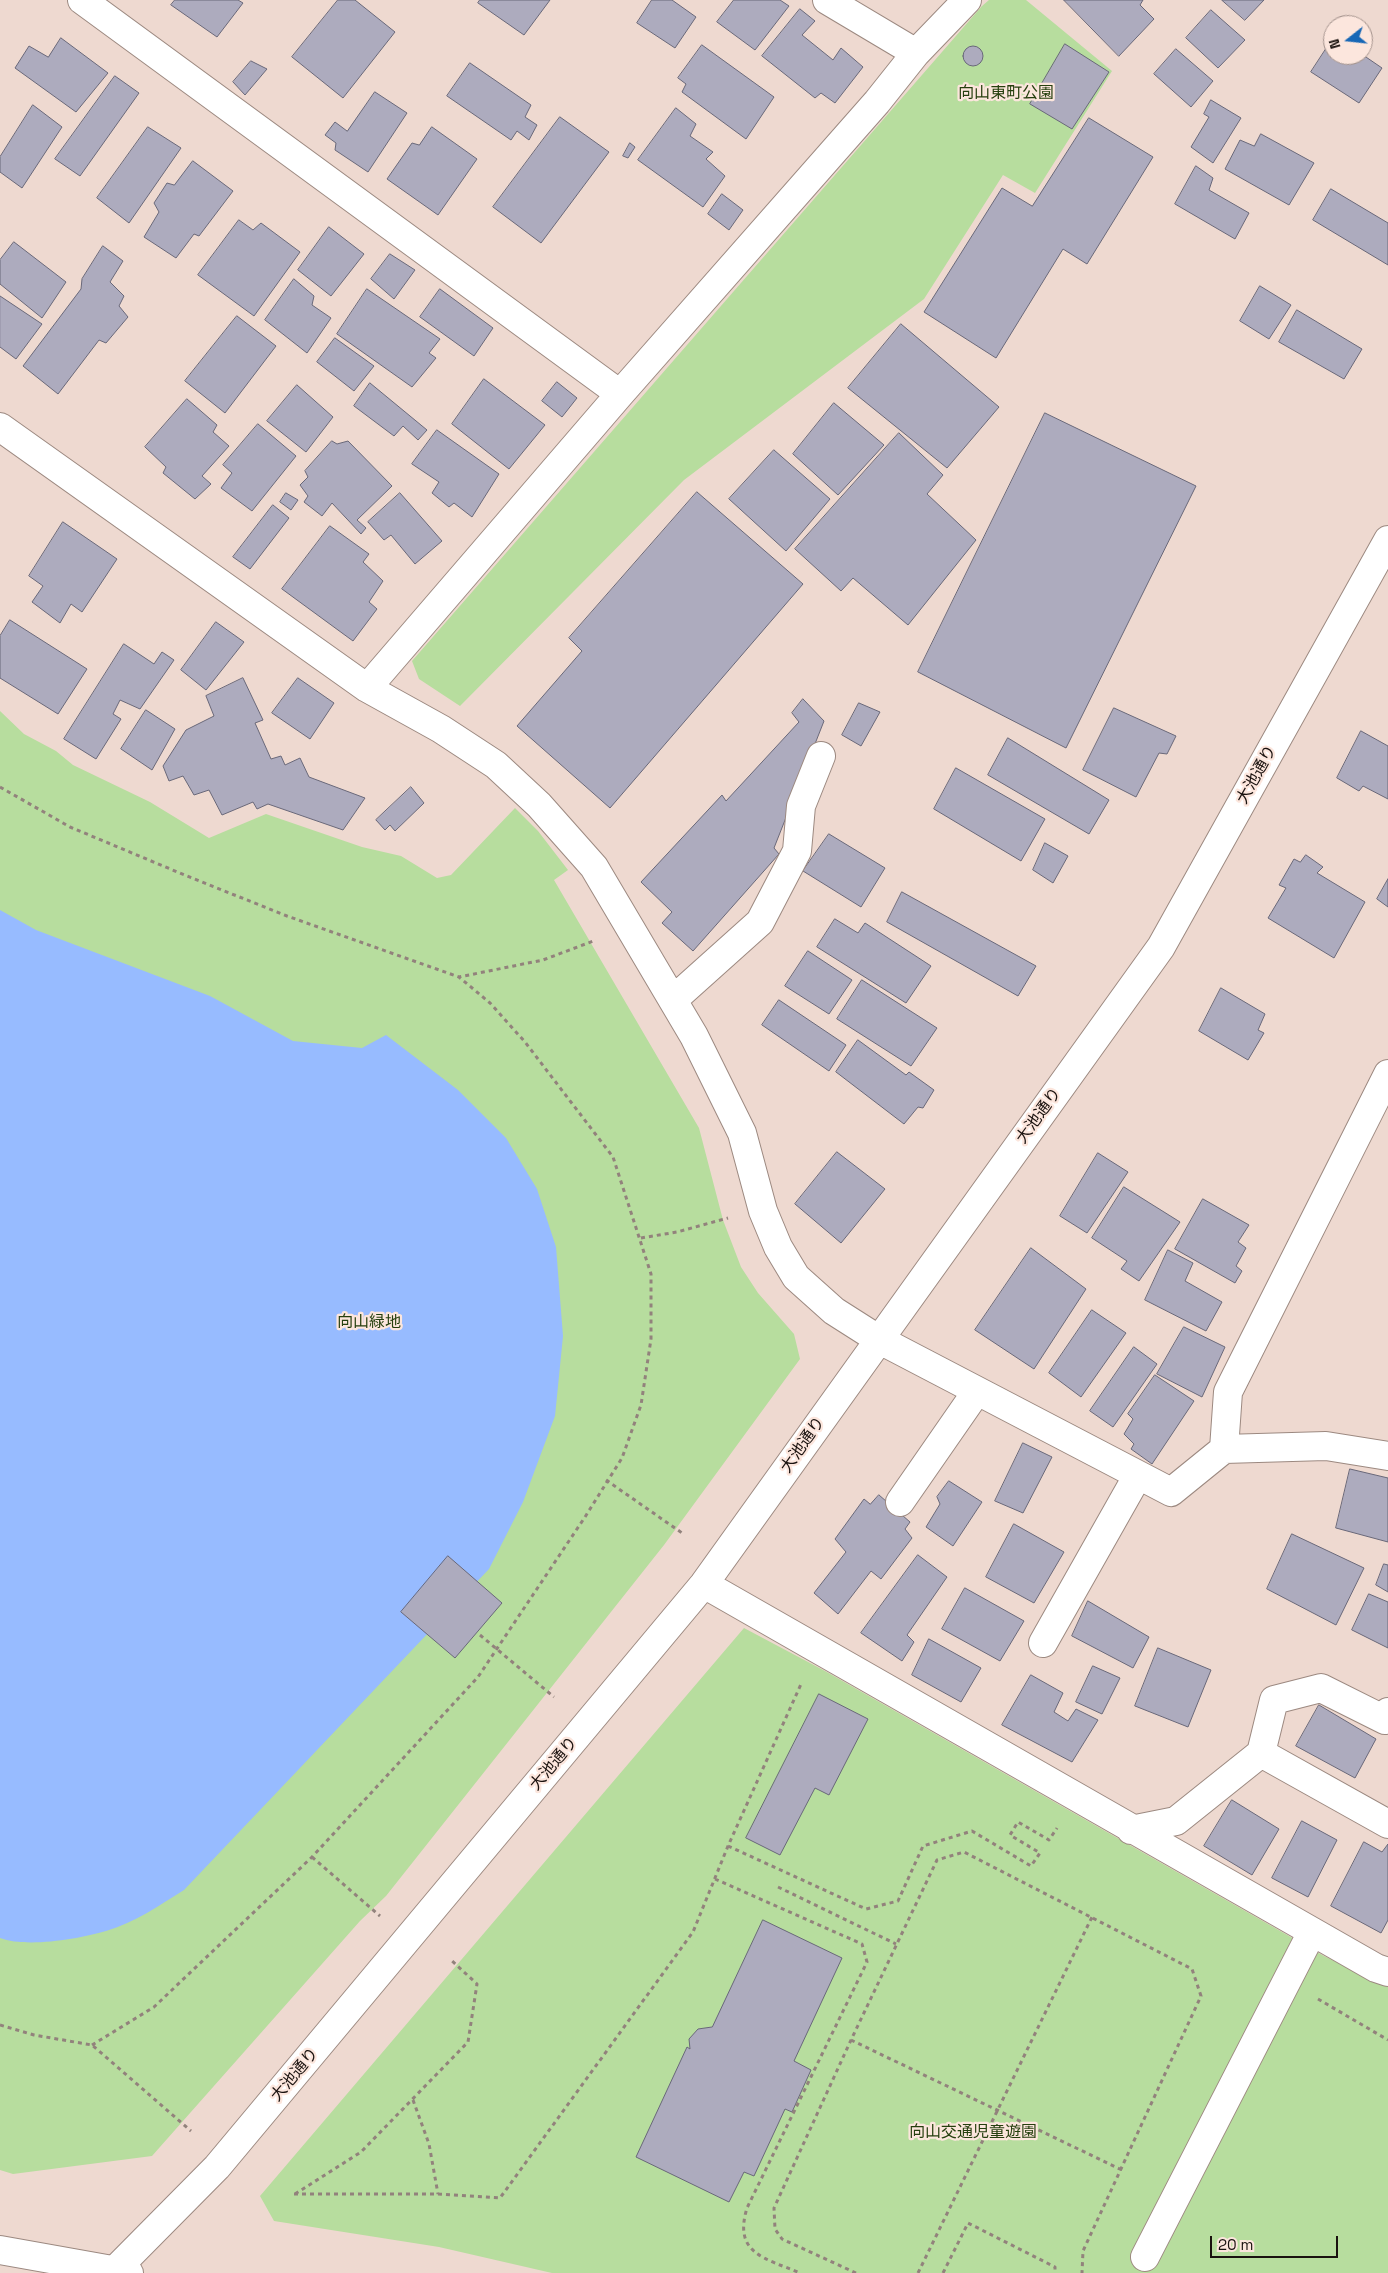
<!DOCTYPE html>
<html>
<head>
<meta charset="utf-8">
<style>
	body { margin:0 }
	#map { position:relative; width:1388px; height:2273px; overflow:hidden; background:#eed9d0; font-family:"Space Grotesk",sans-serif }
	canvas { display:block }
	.north { position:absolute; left:1323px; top:15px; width:50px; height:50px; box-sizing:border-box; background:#fce6dd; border:1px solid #a2918b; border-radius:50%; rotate:254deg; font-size:14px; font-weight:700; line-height:20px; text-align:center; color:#1a120f }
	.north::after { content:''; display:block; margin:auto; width:18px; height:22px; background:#1767b6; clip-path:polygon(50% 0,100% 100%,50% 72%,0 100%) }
	.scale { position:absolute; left:1210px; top:2236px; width:128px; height:22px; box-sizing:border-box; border:2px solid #1a120f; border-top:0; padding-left:6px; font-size:15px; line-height:18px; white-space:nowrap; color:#1a120f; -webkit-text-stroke:4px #fce6dd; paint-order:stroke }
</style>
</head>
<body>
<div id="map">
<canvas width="1388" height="2273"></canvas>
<div class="north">N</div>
<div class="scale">20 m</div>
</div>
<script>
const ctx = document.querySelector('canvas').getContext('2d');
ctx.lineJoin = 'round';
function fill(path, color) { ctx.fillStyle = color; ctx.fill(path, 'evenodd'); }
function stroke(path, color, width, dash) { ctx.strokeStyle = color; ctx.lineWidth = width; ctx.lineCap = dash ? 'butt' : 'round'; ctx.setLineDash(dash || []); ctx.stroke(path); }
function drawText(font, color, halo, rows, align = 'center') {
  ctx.font = font + ' "Space Grotesk","Noto Sans JP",sans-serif'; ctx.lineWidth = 4.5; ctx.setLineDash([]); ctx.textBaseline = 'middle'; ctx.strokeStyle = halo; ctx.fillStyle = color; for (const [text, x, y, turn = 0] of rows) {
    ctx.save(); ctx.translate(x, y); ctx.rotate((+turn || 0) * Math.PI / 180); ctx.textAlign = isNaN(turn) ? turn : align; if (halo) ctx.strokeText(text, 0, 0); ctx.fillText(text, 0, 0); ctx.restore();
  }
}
fill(new Path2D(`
	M 989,0 L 1026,0 L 1112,71 L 1035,193 L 1003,175 L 924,299 L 684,480 L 460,706 L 419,679 L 412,661 L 982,6 Z
	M 0,711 L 24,734 L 56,751 L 73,765 L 150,802 L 209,838 L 266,814 L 362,847 L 401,856 L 437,878 L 451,875 L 515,808 L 538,831 L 568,870 L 554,880 L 699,1128 L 723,1220 L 741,1267 L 758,1293 L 794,1334 L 800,1359 L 664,1545 L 386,1896 L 360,1921 L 152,2156 L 13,2174 L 0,2170 Z
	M 744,1628 L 825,1671 L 1324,1956 L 1388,1987 L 1388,2273 L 552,2273 L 439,2247 L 274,2221 L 260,2196 Z`), '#b7dd9e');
fill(new Path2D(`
	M 0,910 L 36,930 L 210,996 L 293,1041 L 362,1048 L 386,1035 L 458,1090 L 506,1138 L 537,1189 L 556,1247 L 563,1336 L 555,1416 L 523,1502 L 489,1569 L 184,1890 C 160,1905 134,1923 106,1931 C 79,1939 26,1948 0,1938 Z`), '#97bbff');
const building = new Path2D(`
	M 175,0 L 238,0 L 243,3 L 217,37 L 171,5 Z
	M 338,0 L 355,0 L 395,32 L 343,98 L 292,57 Z
	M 480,0 L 550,0 L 524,35 L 478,3 Z
	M 652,0 L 672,0 L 696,17 L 675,48 L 637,23 Z
	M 734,0 L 780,0 L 789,6 L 755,50 L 717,22 Z
	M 1064,0 L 1143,0 L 1140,5 L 1154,19 L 1119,56 Z
	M 1222,0 L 1264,0 L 1245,20 Z
	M 800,9 L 815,21 L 802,35 L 833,60 L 841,48 L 863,67 L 835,103 L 821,93 L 815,98 L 762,56 Z
	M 1211,10 L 1245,40 L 1218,68 L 1186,38 Z
	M 61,38 L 108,73 L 76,112 L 15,68 L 29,46 L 48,57 Z
	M 1333,38 L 1333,55 L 1363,55 L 1382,68 L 1359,103 L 1311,72 Z
	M 1065,44 L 1109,72 L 1072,129 L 1030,104 Z
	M 702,45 L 774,97 L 746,139 L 682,92 L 686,84 L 678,78 Z
	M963 56a10 10 0 1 1 20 0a10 10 0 1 1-20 0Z
	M 1176,49 L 1213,81 L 1191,107 L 1154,74 Z
	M 251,61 L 267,69 L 245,95 L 233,82 Z
	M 470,63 L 531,105 L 525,117 L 537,125 L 529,140 L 517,131 L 511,140 L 447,96 Z
	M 115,76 L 139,93 L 80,176 L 55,159 Z
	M 375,92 L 407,113 L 368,172 L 335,150 L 336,143 L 325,135 L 335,122 L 347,131 Z
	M 1211,100 L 1241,118 L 1213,163 L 1191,147 L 1209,117 L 1204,114 Z
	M 33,105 L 62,127 L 22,188 L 0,172 L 0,157 Z
	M 676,108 L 696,124 L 690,136 L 713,152 L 706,159 L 725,176 L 703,207 L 638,160 Z
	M 560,117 L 609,152 L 541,243 L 493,207 Z
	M 1089,118 L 1153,157 L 1087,264 L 1063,249 L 996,358 L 924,312 L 1002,188 L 1032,206 Z
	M 148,127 L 181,148 L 129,223 L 97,198 Z
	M 432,127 L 477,159 L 438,215 L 387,179 L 412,143 L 419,145 Z
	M 1261,134 L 1314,163 L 1289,205 L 1225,169 L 1240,140 L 1254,146 Z
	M 630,143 L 635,147 L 628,158 L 623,156 Z
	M 193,161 L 233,191 L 199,236 L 194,234 L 176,258 L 144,237 L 159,212 L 154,203 L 167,183 L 174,185 Z
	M 1196,166 L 1213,178 L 1209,190 L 1249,213 L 1235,239 L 1175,204 Z
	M 1331,189 L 1388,223 L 1388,265 L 1313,220 Z
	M 722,194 L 743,210 L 729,230 L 708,214 Z
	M 239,220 L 253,230 L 261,223 L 300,252 L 254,316 L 198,275 Z
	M 329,227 L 364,254 L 331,296 L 298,270 Z
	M 14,242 L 66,282 L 42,318 L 0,284 L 0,260 Z
	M 103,246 L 123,261 L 110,282 L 124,296 L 119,306 L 128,317 L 106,343 L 99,340 L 58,394 L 23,366 L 81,289 L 82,279 Z
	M 390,254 L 415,270 L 394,299 L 371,279 Z
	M 294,279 L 314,296 L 312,305 L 331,318 L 307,353 L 265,320 Z
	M 1260,286 L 1291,305 L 1269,339 L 1240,321 Z
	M 367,289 L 440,339 L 429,353 L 436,358 L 412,387 L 337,334 Z
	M 440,289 L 493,328 L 474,356 L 420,317 Z
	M 0,296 L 42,324 L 16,359 L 0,347 Z
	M 1297,310 L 1362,349 L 1344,379 L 1279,342 Z
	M 237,316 L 276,346 L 225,413 L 185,381 Z
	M 901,324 L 999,407 L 947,468 L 848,388 Z
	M 335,338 L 374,366 L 354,391 L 317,362 Z
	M 484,379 L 545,425 L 509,469 L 452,424 Z
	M 557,382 L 577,398 L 562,417 L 542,401 Z
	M 370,383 L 427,430 L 418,440 L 403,426 L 394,436 L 354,406 Z
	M 297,385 L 333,417 L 306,452 L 267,421 Z
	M 187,399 L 217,425 L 213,432 L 229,446 L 202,476 L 211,484 L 195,499 L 163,473 L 166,467 L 145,447 Z
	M 834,403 L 884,445 L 838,495 L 793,454 Z
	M 1045,413 L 1196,486 L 1066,748 L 918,672 Z
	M 258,424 L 296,456 L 252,511 L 221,488 L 232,473 L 223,465 Z
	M 437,430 L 499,474 L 472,517 L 454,503 L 449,507 L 432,493 L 439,482 L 412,464 Z
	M 899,433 L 943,475 L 927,494 L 976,540 L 908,625 L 853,578 L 841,591 L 795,549 Z
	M 332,441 L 337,444 L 348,441 L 392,486 L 357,520 L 366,528 L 361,534 L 332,503 L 322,516 L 304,502 L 308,496 L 300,485 L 308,477 L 305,471 Z
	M 774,450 L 830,499 L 786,551 L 729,499 Z
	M 697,492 L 803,584 L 610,808 L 517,726 L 582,651 L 569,638 Z
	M 286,493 L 298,500 L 291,510 L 280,502 Z
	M 400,493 L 442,541 L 415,564 L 391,535 L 384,540 L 368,522 Z
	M 273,505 L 289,518 L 250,569 L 233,557 Z
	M 63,522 L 117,559 L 82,612 L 71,604 L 60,623 L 32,602 L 43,586 L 29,576 Z
	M 330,526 L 369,554 L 363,562 L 383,581 L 369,602 L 377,609 L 353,641 L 282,589 Z
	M 10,620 L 87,669 L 58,714 L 0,678 L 0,636 Z
	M 216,622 L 244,642 L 206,690 L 181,670 Z
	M 124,644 L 154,664 L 162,652 L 174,660 L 140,709 L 120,700 L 113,714 L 121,719 L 96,759 L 64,739 Z
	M 243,678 L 263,720 L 255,723 L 271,759 L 281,756 L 285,765 L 300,758 L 309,777 L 365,798 L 343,830 L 268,804 L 257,809 L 253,802 L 222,815 L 209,790 L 194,795 L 183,776 L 169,781 L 163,766 L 186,730 L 214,716 L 206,696 Z
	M 298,678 L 334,703 L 310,739 L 272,713 Z
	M 803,699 L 824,721 L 774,848 L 779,854 L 693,951 L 662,923 L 672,912 L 641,882 L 722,795 L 726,801 L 799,722 L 792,713 Z
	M 859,703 L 880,712 L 861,746 L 842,735 Z
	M 1114,708 L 1176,736 L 1167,754 L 1159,753 L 1136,797 L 1083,770 Z
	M 146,710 L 175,729 L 152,770 L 121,749 Z
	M 1361,731 L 1388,746 L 1388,799 L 1363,786 L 1359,791 L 1337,778 Z
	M 1008,738 L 1109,800 L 1089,834 L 988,775 Z
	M 956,768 L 1045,819 L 1021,861 L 934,809 Z
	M 411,787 L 424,803 L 395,831 L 390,825 L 385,830 L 376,820 Z
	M 829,834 L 885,868 L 861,907 L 803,871 Z
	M 1045,843 L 1068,856 L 1053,883 L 1033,870 Z
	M 1306,855 L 1323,867 L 1317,873 L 1365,902 L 1334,958 L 1268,918 L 1286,888 L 1279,885 L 1294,859 L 1300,862 Z
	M 1388,879 L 1388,907 L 1377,899 Z
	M 902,892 L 1036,966 L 1018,996 L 887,922 Z
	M 835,919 L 858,933 L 865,923 L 931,966 L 906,1003 L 817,947 Z
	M 808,951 L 852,980 L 829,1014 L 785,986 Z
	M 862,980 L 937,1028 L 911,1066 L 837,1019 Z
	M 1221,988 L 1265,1014 L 1258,1030 L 1264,1033 L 1248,1060 L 1199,1031 Z
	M 779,1000 L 846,1045 L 829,1071 L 762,1025 Z
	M 858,1040 L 906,1075 L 909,1072 L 934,1090 L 923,1108 L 918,1107 L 904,1124 L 836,1072 Z
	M 837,1152 L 885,1189 L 841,1243 L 795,1204 Z
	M 1098,1153 L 1128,1172 L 1087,1233 L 1060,1216 Z
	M 1124,1187 L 1180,1222 L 1139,1281 L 1121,1269 L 1127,1261 L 1092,1238 Z
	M 1203,1199 L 1249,1225 L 1238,1242 L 1246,1248 L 1236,1266 L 1242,1271 L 1235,1283 L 1175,1249 Z
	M 1031,1248 L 1086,1289 L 1034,1369 L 975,1330 Z
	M 1168,1250 L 1193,1263 L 1185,1281 L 1222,1302 L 1206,1331 L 1145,1300 Z
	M 1092,1310 L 1126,1333 L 1081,1397 L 1049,1373 Z
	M 1184,1327 L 1225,1347 L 1202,1397 L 1157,1374 Z
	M 1134,1347 L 1157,1364 L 1113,1427 L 1090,1411 Z
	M 1155,1375 L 1194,1401 L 1152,1464 L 1131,1449 L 1134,1444 L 1124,1434 L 1133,1419 L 1128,1414 Z
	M 1023,1443 L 1052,1457 L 1023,1513 L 995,1501 Z
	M 1350,1469 L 1388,1478 L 1388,1542 L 1336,1528 Z
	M 949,1481 L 982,1502 L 953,1546 L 926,1527 L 940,1504 L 937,1497 Z
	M 879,1495 L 910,1522 L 905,1529 L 912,1538 L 881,1579 L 871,1571 L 838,1614 L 814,1593 L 846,1552 L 835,1539 L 864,1499 L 870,1504 Z
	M 1014,1524 L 1064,1552 L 1034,1603 L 986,1577 Z
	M 1292,1534 L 1364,1568 L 1336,1625 L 1267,1589 Z
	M 918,1555 L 947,1577 L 907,1635 L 914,1642 L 902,1661 L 861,1633 Z
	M 448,1556 L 502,1603 L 455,1658 L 401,1612 Z
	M 1384,1564 L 1388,1565 L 1388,1592 L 1376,1585 Z
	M 965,1588 L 1024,1621 L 1000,1661 L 942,1629 Z
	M 1369,1594 L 1388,1602 L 1388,1648 L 1352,1630 Z
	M 1088,1601 L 1149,1637 L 1133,1668 L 1072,1636 Z
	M 929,1639 L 981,1668 L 961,1702 L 912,1675 Z
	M 1158,1648 L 1211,1670 L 1188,1727 L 1135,1706 Z
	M 1093,1666 L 1120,1678 L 1102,1714 L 1076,1702 Z
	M 1031,1675 L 1063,1693 L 1054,1712 L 1068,1721 L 1076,1709 L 1098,1720 L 1072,1762 L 1002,1725 Z
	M 819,1694 L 868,1719 L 829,1795 L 815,1788 L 780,1855 L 746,1838 Z
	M 1319,1705 L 1376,1739 L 1355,1778 L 1296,1746 Z
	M 1232,1800 L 1279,1829 L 1252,1875 L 1204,1846 Z
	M 1302,1821 L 1337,1840 L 1308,1897 L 1272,1878 Z
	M 1364,1842 L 1382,1852 L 1388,1844 L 1388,1920 L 1381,1933 L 1331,1906 Z
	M 763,1920 L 842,1958 L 794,2061 L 811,2070 L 792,2112 L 785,2109 L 754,2176 L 744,2172 L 729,2202 L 636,2157 L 687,2047 L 690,2049 L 689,2039 L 698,2029 L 712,2027 Z`);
fill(building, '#adabbe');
stroke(building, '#696879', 1);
const minor = new Path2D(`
	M 82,0 L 620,394
	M 827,0 L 916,53
	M 0,427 L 367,688 L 441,729 L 496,765 L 539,805 L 594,867 L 694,1036 L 742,1133 L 763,1211 L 778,1247 L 796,1277 L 834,1311 L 878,1339 L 1171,1492 L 1224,1449 L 1326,1446 L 1388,1456
	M 367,688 L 620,394 L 877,102 L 916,53 L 967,0
	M 673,1000 L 760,922 L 797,851 L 801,806 L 821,756
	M 1224,1449 L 1228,1392 L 1388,1074
	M 900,1502 L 977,1391
	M 704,1584 L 1376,1968 L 1388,1972
	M 1043,1643 L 1138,1475
	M 1261,1753 L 1388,1824
	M 1131,1830 L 1176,1821 L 1261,1753 L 1274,1700 L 1321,1688 L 1385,1720 L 1388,1712
	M 1145,2257 L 1312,1932
	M 112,2273 L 217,2167 L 704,1584 L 1161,947 L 1388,540`);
const major = new Path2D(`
	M 0,2250 L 129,2273`);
stroke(minor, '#9c8980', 30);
stroke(major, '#9c8980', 30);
stroke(new Path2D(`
	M 0,787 L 70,827 L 187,876 L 287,916 L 459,977 L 543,960 L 596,940
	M 641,1238 L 677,1232 L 728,1218
	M 606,1480 L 682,1533
	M 480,1635 L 554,1697
	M 728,1846 L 866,1909 L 898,1901 L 923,1846 L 972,1831 L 1031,1866 L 1040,1853 L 1010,1835 L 1018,1822 L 1049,1840 L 1057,1828
	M 312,1857 L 380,1916
	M 715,1879 L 862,1944 L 867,1962 L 747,2208 C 733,2254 765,2258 800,2273
	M 778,1887 L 896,1944
	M 1318,1999 L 1388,2040
	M 0,2025 L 34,2035 L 92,2045 L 191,2131
	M 851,2040 L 1122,2170
	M 92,2045 L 154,2007 L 312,1857 L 478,1677 L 585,1517 L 622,1458 L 641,1405 L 651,1339 L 651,1274 L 613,1157 L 525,1042 L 490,1003 L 459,977
	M 413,2100 L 429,2144 L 438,2194
	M 294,2194 L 438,2194 L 500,2198 L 693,1932 L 728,1846 L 802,1682
	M 295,2194 L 361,2152 L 468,2042 L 477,1984 L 451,1960
	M 856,2273 L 782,2239 L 775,2229 L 774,2208 L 851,2040 L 937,1860 L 964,1852 L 1192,1969 L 1201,1996 L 1083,2251 L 1082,2273
	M 918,2273 L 1092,1917
	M 943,2273 L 968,2223 L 1055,2267 L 1055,2273`), '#92827c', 3, [4, 4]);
stroke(minor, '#fff', 28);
stroke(major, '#fff', 28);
drawText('16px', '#253f0e', '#fce6dd', [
	["向山東町公園",1006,94],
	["向山緑地",369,1323],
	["向山交通児童遊園",973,2133]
]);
drawText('16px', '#1a120f', '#fce6dd', [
	["大池通り",1257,775,-61],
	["大池通り",1039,1116,-54],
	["大池通り",803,1445,-55],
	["大池通り",554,1764,-50],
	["大池通り",295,2075,-50]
]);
</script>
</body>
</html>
